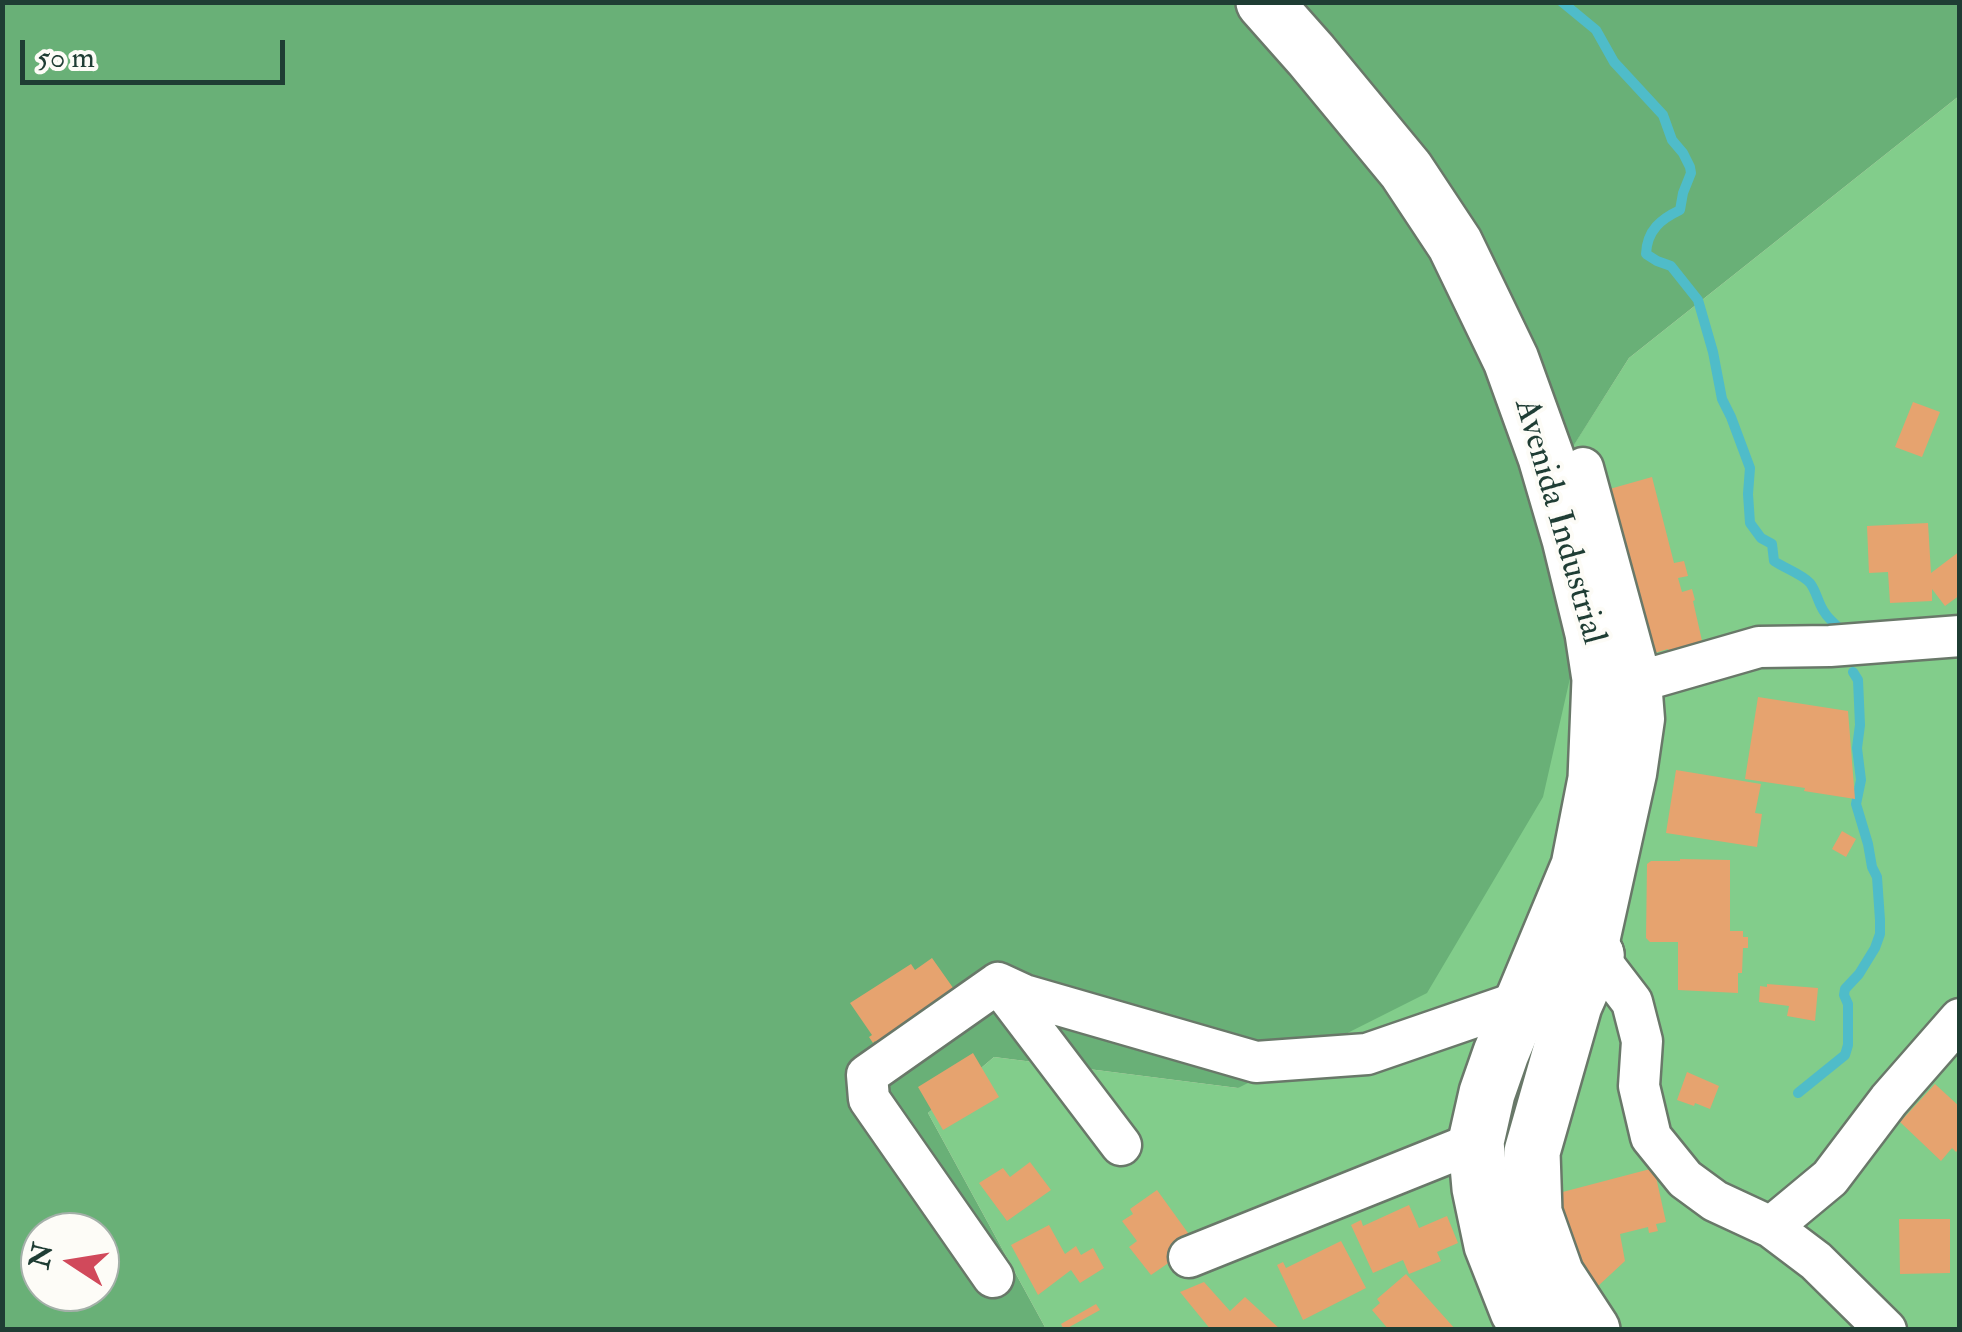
<!DOCTYPE html>
<html>
<head>
<meta charset="utf-8">
<style>
	body { margin:0 }
	#map { position:relative; width:1962px; height:1332px; overflow:hidden; background:#f2e5cb; font-family:"IM FELL Double Pica",serif }
	canvas { display:block }
	.frame { position:absolute; inset:0; border:5px solid #1f3d34; pointer-events:none }
	.north { position:absolute; left:20px; top:1212px; width:100px; height:100px; box-sizing:border-box; background:#fdfcf7; border:2px solid #a4b0a9; border-radius:50%; rotate:282deg; font-size:28px; font-weight:700; line-height:40px; text-align:center; color:#1f3d34 }
	.north::after { content:''; display:block; margin:auto; width:35px; height:45px; background:#d1495b; clip-path:polygon(50% 0,100% 100%,50% 72%,0 100%) }
	.scale { position:absolute; left:20px; top:40px; width:265px; height:45px; box-sizing:border-box; border:5px solid #1f3d34; border-top:0; padding-left:12px; font-size:30px; line-height:35px; white-space:nowrap; color:#1f3d34; -webkit-text-stroke:8px #fdfcf7; paint-order:stroke }
</style>
</head>
<body>
<div id="map">
<canvas width="1962" height="1332"></canvas>
<div class="frame"></div>
<div class="north">N</div>
<div class="scale">50 m</div>
</div>
<script>
const ctx = document.querySelector('canvas').getContext('2d');
ctx.lineJoin = 'round';
function fill(path, color) { ctx.fillStyle = color; ctx.fill(path, 'evenodd'); }
function stroke(path, color, width, dash) { ctx.strokeStyle = color; ctx.lineWidth = width; ctx.lineCap = dash ? 'butt' : 'round'; ctx.setLineDash(dash || []); ctx.stroke(path); }
function drawText(font, color, halo, rows, align = 'center') {
  ctx.font = font + ' "IM FELL Double Pica",serif'; ctx.lineWidth = 8; ctx.setLineDash([]); ctx.textBaseline = 'middle'; ctx.strokeStyle = halo; ctx.fillStyle = color; for (const [text, x, y, turn = 0] of rows) {
    ctx.save(); ctx.translate(x, y); ctx.rotate((+turn || 0) * Math.PI / 180); ctx.textAlign = isNaN(turn) ? turn : align; if (halo) ctx.strokeText(text, 0, 0); ctx.fillText(text, 0, 0); ctx.restore();
  }
}
fill(new Path2D(`
	M 1959,96 L 1959,1329 L 1046,1329 L 928,1113 L 994,1057 L 1238,1088 L 1561,465 L 1629,358 Z`), '#82cd8b');
fill(new Path2D(`
	M 3,3 L 1959,3 L 1959,96 L 1629,358 L 1562,464 L 1583,621 L 1543,797 L 1427,993 L 1238,1088 L 994,1057 L 928,1113 L 1046,1329 L 3,1330 ZM 40,1232 L 100,1232 L 100,1292 L 40,1292 Z`), '#69b077');
stroke(new Path2D(`
	M 1562,2 L 1596,30 L 1614,62 L 1663,115 L 1672,140 L 1683,153 L 1690,167 L 1691,173 L 1683,193 L 1680,210 C 1661,219 1647,230 1646,254 L 1657,261 L 1671,266 L 1698,300 L 1713,352 L 1722,399 L 1731,417 L 1750,468 L 1748,494 L 1750,523 L 1761,538 L 1772,544 L 1774,561 C 1784,568 1802,574 1810,583 C 1817,592 1818,604 1825,613 C 1828,618 1833,622 1837,626
	M 1798,1093 L 1845,1055 L 1848,1045 L 1848,1004 L 1844,995 L 1845,989 L 1859,974 L 1875,948 L 1880,934 L 1880,920 L 1877,877 L 1872,867 L 1868,844 L 1856,804 L 1861,780 L 1857,748 L 1860,725 L 1858,680 L 1853,672`), '#4fbcc9', 10);
fill(new Path2D(`
	M 1913,402 L 1940,412 L 1922,457 L 1895,447 Z
	M 1652,477 L 1674,563 L 1684,561 L 1688,576 L 1678,578 L 1682,592 L 1692,589 L 1695,600 L 1693,601 L 1705,654 L 1672,663 L 1668,649 L 1648,655 L 1599,492 Z
	M 1928,523 L 1931,573 L 1960,551 L 1960,595 L 1945,606 L 1932,589 L 1932,601 L 1890,603 L 1888,572 L 1869,573 L 1867,526 Z
	M 1758,697 L 1848,711 L 1855,799 L 1804,791 L 1805,788 L 1745,779 Z
	M 1676,770 L 1761,784 L 1755,813 L 1762,814 L 1757,847 L 1666,833 Z
	M 1842,831 L 1856,839 L 1846,857 L 1832,849 Z
	M 1680,859 L 1730,860 L 1730,931 L 1743,931 L 1743,937 L 1748,937 L 1748,948 L 1743,948 L 1742,973 L 1738,973 L 1738,993 L 1678,990 L 1678,942 L 1650,942 L 1646,938 L 1647,864 L 1651,861 L 1680,861 Z
	M 932,958 L 956,992 L 884,1053 L 875,1041 L 873,1043 L 869,1037 L 872,1035 L 850,1003 L 911,964 L 915,970 Z
	M 1767,984 L 1818,988 L 1815,1021 L 1787,1016 L 1789,1006 L 1759,1002 L 1760,986 L 1767,987 Z
	M 973,1053 L 999,1097 L 943,1130 L 918,1087 Z
	M 1687,1072 L 1719,1086 L 1710,1109 L 1695,1103 L 1694,1106 L 1677,1100 Z
	M 1935,1084 L 1960,1107 L 1960,1148 L 1956,1152 L 1952,1148 L 1941,1161 L 1900,1122 Z
	M 1030,1162 L 1051,1190 L 1007,1221 L 979,1183 L 1003,1168 L 1010,1177 Z
	M 1654,1168 L 1666,1222 L 1656,1224 L 1658,1231 L 1649,1233 L 1648,1227 L 1620,1234 L 1625,1261 L 1584,1299 L 1555,1194 Z
	M 1157,1190 L 1196,1244 L 1151,1275 L 1129,1247 L 1137,1241 L 1122,1221 L 1133,1214 L 1130,1209 Z
	M 1409,1205 L 1419,1228 L 1447,1216 L 1458,1243 L 1437,1252 L 1441,1261 L 1409,1274 L 1403,1260 L 1373,1273 L 1351,1225 L 1361,1220 L 1363,1226 Z
	M 1899,1219 L 1950,1219 L 1950,1273 L 1900,1274 Z
	M 1049,1225 L 1065,1254 L 1076,1246 L 1081,1255 L 1093,1248 L 1104,1268 L 1080,1283 L 1071,1270 L 1038,1295 L 1011,1245 Z
	M 1341,1241 L 1366,1288 L 1303,1320 L 1277,1265 L 1283,1262 L 1286,1268 Z
	M 1406,1274 L 1456,1330 L 1389,1330 L 1372,1310 L 1380,1303 L 1377,1299 Z
	M 1204,1282 L 1230,1311 L 1245,1297 L 1281,1330 L 1211,1330 L 1180,1292 Z
	M 1096,1304 L 1100,1310 L 1064,1330 L 1061,1324 Z`), '#e6a36f');
const street = new Path2D(`
	M 1583,468 L 1641,681 L 1644,719 L 1636,774 L 1596,955 L 1632,1002 L 1642,1041 L 1639,1086 L 1651,1137 L 1685,1179 L 1715,1201 L 1771,1227 L 1816,1261 L 1886,1330
	M 1617,675 L 1641,681 L 1759,647 L 1830,646 L 1960,636
	M 998,983 L 1121,1145
	M 1771,1227 L 1830,1178 L 1889,1100 L 1960,1019
	M 1189,1257 L 1476,1142
	M 993,1277 L 869,1099 L 867,1075 L 998,983 L 1024,995 L 1256,1062 L 1367,1054 L 1521,1001`);
const secondary = new Path2D(`
	M 1592,1330 L 1556,1275 L 1534,1213 L 1532,1152 L 1574,1005 L 1596,955`);
const primary = new Path2D(`
	M 1264,2 L 1311,55 L 1406,170 L 1455,244 L 1511,360 L 1546,457 L 1570,539 L 1593,633 L 1600,679 L 1596,779 L 1579,866 L 1501,1053 L 1487,1093 L 1476,1142 L 1480,1188 L 1492,1245 L 1518,1311 L 1532,1330
	M 1557,921 L 1582,934 L 1596,955`);
stroke(street, '#697869', 45);
stroke(secondary, '#697869', 60);
stroke(primary, '#697869', 60);
stroke(street, '#fff', 40);
stroke(secondary, '#fff', 55);
stroke(primary, '#fff', 55);
drawText('35px', '#1f3d34', '#fdfcf7', [
	["Avenida Industrial",1558,522,74]
]);
</script>
</body>
</html>
